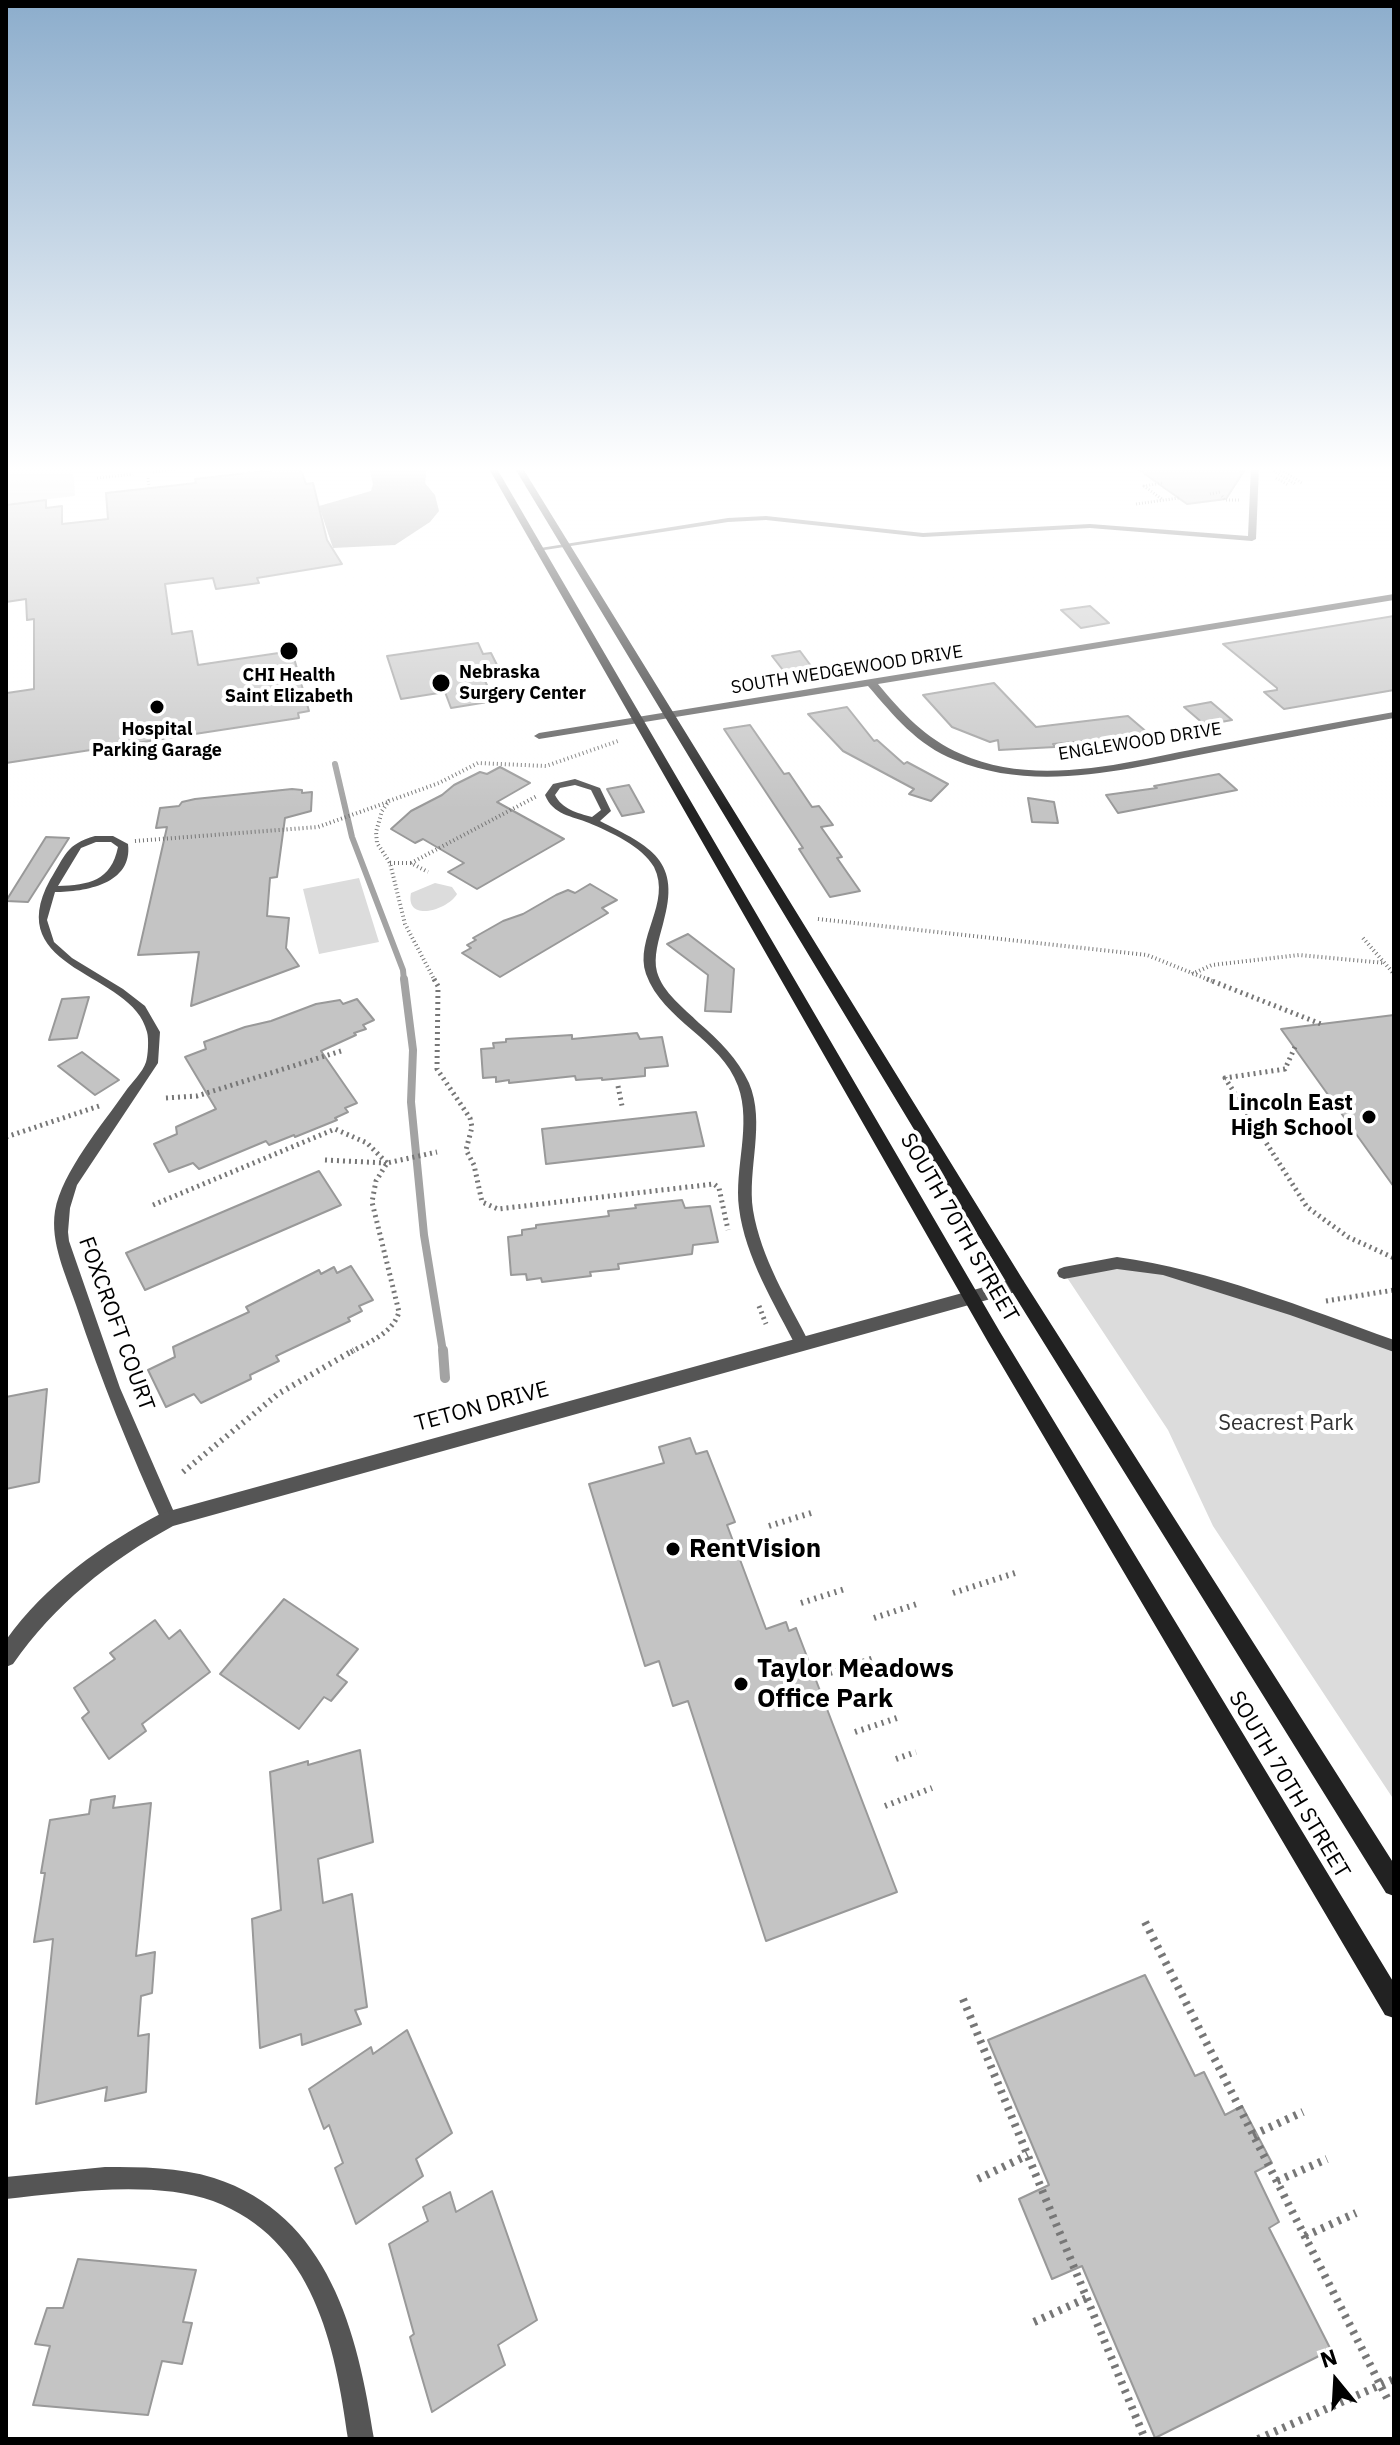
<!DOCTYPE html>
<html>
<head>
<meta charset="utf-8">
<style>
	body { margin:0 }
	#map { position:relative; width:1400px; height:2445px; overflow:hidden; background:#fff; font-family:"IBM Plex Sans",sans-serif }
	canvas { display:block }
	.frame { position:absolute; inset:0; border:8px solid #000; pointer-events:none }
	.north { position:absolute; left:1296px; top:2341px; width:80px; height:80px; -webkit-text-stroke:6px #fff; paint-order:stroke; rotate:342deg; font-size:22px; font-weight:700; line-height:32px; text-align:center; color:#000 }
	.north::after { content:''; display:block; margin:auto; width:28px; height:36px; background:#000; clip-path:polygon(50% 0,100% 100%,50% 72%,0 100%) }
</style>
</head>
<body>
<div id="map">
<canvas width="1400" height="2445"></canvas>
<div class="frame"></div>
<div class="north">N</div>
</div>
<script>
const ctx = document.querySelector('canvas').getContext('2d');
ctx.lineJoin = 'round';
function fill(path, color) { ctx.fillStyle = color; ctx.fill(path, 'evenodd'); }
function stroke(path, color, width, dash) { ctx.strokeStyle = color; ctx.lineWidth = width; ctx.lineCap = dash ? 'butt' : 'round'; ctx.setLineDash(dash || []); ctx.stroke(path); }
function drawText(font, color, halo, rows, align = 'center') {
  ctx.font = font + ' "IBM Plex Sans",sans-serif'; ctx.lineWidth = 8; ctx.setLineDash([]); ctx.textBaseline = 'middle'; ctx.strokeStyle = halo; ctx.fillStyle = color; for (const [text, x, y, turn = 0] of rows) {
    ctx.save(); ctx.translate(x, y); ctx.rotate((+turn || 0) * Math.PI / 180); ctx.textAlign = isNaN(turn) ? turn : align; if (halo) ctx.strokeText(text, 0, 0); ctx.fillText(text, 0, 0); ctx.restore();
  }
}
fill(new Path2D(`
	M 6,467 L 73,467 L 75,496 L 6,504 Z
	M 359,878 L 379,942 L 319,954 L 303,889 Z
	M 435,883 L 452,887 L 457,894 C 448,910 405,923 411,893 Z
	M 1137,1264 L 1394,1346 L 1394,1800 L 1213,1526 L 1168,1430 L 1064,1273 Z`), '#dcdcdc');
fill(new Path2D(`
	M 369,467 L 427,467 L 425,483 L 435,495 L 439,511 L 430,522 L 395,545 L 333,548 L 319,506 L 371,491 L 373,484 Z`), '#a3a3a3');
stroke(new Path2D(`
	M 335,764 L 352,837 L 403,970 L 404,981`), '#a3a3a3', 6);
stroke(new Path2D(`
	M 404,979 L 413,1050 L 411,1102 L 424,1235 L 443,1352`), '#a3a3a3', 8);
stroke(new Path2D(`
	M 443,1350 L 445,1378`), '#a3a3a3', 10);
const building = new Path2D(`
	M 300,467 L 306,484 L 313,483 L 327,540 L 342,564 L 257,578 L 259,583 L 216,589 L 213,578 L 165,584 L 172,634 L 192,631 L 198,665 L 292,651 L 309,711 L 298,713 L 299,718 L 6,763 L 7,693 L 34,689 L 34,619 L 27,620 L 26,599 L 6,602 L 6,505 L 46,500 L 46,508 L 62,506 L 62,524 L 108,519 L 106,493 L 196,483 L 195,479 Z
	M 1135,467 L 1221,467 L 1244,471 L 1226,499 L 1187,504 Z
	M 1090,606 L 1109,623 L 1081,628 L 1061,610 Z
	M 1394,616 L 1394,690 L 1284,709 L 1264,692 L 1277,690 L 1277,688 L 1223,644 Z
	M 478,643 L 483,654 L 491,653 L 500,671 L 482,674 L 494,701 L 451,708 L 445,692 L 401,699 L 387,656 Z
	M 800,651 L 814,670 L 786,674 L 772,656 Z
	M 994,683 L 1036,727 L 1128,716 L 1149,734 L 1088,745 L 1085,741 L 1053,744 L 1055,747 L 999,750 L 998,740 L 990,742 L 952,727 L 923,695 Z
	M 1211,702 L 1232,720 L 1205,725 L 1184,707 Z
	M 847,707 L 874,741 L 877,740 L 904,764 L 907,762 L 948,784 L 931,801 L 909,794 L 914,789 L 843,751 L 808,714 Z
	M 750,725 L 784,774 L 789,773 L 812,807 L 819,806 L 833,825 L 821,827 L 842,857 L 837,858 L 860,891 L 830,897 L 799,849 L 803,848 L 724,729 Z
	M 500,767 L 530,783 L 497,802 L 564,839 L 477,889 L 448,872 L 464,863 L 423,839 L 415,843 L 391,829 L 411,811 L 442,795 L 454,785 L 480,772 L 487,774 Z
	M 1219,774 L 1237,790 L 1118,813 L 1106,795 L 1157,788 L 1154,786 Z
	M 629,785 L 644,812 L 622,816 L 607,789 Z
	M 292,789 L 302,790 L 302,793 L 312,792 L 311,811 L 285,818 L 277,877 L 270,878 L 267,916 L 289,918 L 286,948 L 299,966 L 191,1006 L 199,952 L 138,955 L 167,827 L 156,828 L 160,808 L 179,806 L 182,802 L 195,799 Z
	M 1028,798 L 1054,802 L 1058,823 L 1032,822 Z
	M 46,837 L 69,838 L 28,902 L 6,901 Z
	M 590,884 L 617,900 L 602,908 L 608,913 L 500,977 L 462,953 L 471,948 L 467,945 L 476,940 L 473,938 L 503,921 L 523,914 L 556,895 L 568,890 L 575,893 Z
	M 688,934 L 734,969 L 731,1012 L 705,1011 L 708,975 L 667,944 Z
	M 89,997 L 77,1038 L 49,1040 L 62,999 Z
	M 357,999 L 374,1020 L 363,1025 L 366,1029 L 354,1033 L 356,1035 L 321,1051 L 357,1103 L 345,1108 L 348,1112 L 335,1118 L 337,1120 L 295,1137 L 294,1135 L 269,1145 L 266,1141 L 199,1169 L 193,1163 L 169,1172 L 154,1144 L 177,1134 L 176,1127 L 216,1109 L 185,1057 L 206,1049 L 204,1042 L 245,1027 L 271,1021 L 316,1004 L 340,1000 L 343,1004 Z
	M 1394,1015 L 1394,1187 L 1281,1029 Z
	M 637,1033 L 640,1039 L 662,1037 L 668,1066 L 645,1068 L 645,1076 L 602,1080 L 602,1078 L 576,1080 L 575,1076 L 509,1083 L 509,1080 L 496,1082 L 496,1077 L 483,1078 L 481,1049 L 494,1048 L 493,1043 L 506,1042 L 506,1039 L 572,1035 L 572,1039 Z
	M 82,1052 L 119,1080 L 95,1095 L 58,1066 Z
	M 696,1112 L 704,1146 L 546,1164 L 542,1129 Z
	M 319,1171 L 341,1205 L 145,1290 L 126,1253 Z
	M 682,1200 L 685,1208 L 710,1206 L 718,1242 L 693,1245 L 692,1254 L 618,1264 L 619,1269 L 590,1272 L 591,1276 L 542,1282 L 541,1278 L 527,1280 L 526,1274 L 511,1275 L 508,1237 L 522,1235 L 522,1230 L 536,1228 L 536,1225 L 609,1216 L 608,1211 L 636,1208 L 635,1205 Z
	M 351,1266 L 373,1300 L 359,1306 L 362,1311 L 348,1318 L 350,1321 L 276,1356 L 279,1361 L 250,1375 L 251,1379 L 201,1403 L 194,1394 L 166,1407 L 148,1370 L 175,1357 L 173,1347 L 249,1312 L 246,1307 L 319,1270 L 321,1274 L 334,1267 L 337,1273 Z
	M 47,1389 L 39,1482 L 6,1489 L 6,1397 Z
	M 690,1438 L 696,1454 L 707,1451 L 735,1522 L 727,1525 L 766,1629 L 786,1622 L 789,1631 L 796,1628 L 897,1892 L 766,1941 L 688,1701 L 673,1706 L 659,1661 L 645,1666 L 589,1484 L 664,1463 L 659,1447 Z
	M 284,1599 L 358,1649 L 337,1675 L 347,1682 L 331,1701 L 324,1697 L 299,1729 L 220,1674 Z
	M 155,1620 L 169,1639 L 180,1630 L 210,1672 L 142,1724 L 146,1731 L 109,1759 L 82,1718 L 89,1712 L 74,1688 L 115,1659 L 110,1653 Z
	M 360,1750 L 373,1842 L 318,1859 L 323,1903 L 352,1894 L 367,2007 L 355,2010 L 361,2024 L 302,2045 L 301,2034 L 260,2048 L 252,1919 L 281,1910 L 270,1772 L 308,1761 L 308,1765 Z
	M 115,1796 L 113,1808 L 151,1803 L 136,1956 L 155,1952 L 152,1993 L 141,1996 L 138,2036 L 149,2034 L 146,2092 L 105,2101 L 107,2087 L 36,2104 L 53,1939 L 34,1942 L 45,1873 L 41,1873 L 50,1820 L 89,1814 L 91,1800 Z
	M 1145,1975 L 1195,2076 L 1204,2072 L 1225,2115 L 1242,2106 L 1272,2163 L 1255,2172 L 1279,2222 L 1269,2228 L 1331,2350 L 1155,2438 L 1082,2266 L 1052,2279 L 1019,2199 L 1049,2185 L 988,2040 Z
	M 407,2030 L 452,2133 L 416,2159 L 423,2176 L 356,2224 L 335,2168 L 343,2163 L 329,2125 L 324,2129 L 309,2089 L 371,2047 L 373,2054 Z
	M 492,2191 L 537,2320 L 498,2345 L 505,2365 L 432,2412 L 410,2337 L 414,2334 L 389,2244 L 428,2221 L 423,2207 L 450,2192 L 456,2212 Z
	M 78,2259 L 196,2270 L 183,2322 L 192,2323 L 182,2364 L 162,2361 L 148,2415 L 33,2405 L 50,2346 L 35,2344 L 47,2308 L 63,2308 Z`);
fill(building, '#c4c4c4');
stroke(building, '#999', 2);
stroke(new Path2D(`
	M 1278,468 L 1302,483
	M 1271,469 L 1295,484
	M 153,472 L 183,468
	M 97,478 L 133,474
	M 148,478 L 149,487
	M 1276,478 L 1288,485
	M 1162,483 L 1144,486 L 1163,500
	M 1210,494 L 1220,492
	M 1222,496 L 1225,500 L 1240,500
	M 1136,504 L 1179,498`), '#777', 3, [1, 2]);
stroke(new Path2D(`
	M 135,841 L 318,827 L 388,802
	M 390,863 L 411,863 L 428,872
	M 411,863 L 537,796
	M 818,919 L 1147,955 L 1212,981
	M 1363,938 L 1394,974
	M 1192,974 L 1212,965 L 1299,955 L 1385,963
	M 435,981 L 405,924 L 390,863 L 377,843 L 376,832 L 382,811 L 389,801 L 439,783 L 478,763 L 546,766 L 618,741`), '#777', 4, [1, 3]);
stroke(new Path2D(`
	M 434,979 L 438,986 L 437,1069 L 470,1118 L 472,1127 L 466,1150 L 474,1165 L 482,1202 L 498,1209 L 714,1184 L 719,1188 L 728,1230
	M 1207,979 L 1321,1024
	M 1295,1047 L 1285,1069 L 1225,1078 L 1307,1207 L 1348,1237 L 1394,1258
	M 618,1086 L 622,1106
	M 166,1098 L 197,1096 L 341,1051
	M 6,1137 L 102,1105
	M 325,1160 L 386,1163
	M 153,1205 L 335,1129 L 367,1143 L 387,1163
	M 1326,1301 L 1394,1290
	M 759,1306 L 766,1324
	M 351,1352 C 369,1342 393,1333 399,1312 L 372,1202 L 376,1181 L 387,1163 L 437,1152`), '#777', 5, [2, 4]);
stroke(new Path2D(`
	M 183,1472 L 278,1394 L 354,1350
	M 769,1526 L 811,1513
	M 953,1593 L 1015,1573
	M 801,1603 L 845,1589
	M 874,1618 L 920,1603
	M 830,1673 L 874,1658
	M 855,1732 L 900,1717
	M 896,1759 L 916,1752
	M 885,1806 L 932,1788`), '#777', 6, [2, 5]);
stroke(new Path2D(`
	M 1145,1922 L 1389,2402
	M 963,1999 L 1145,2439
	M 1253,2135 L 1303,2112
	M 978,2179 L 1028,2155
	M 1277,2181 L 1327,2159
	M 1305,2236 L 1356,2213
	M 1034,2322 L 1087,2298
	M 1258,2439 L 1394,2379`), '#777', 8, [3, 6]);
fill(new Path2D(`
	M 1251,467 L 1259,467 L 1256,539 L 1252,541 L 1090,528 L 923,537 L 766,520 L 728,522 L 538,551 L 534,549 L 728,518 L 766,516 L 923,533 L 1090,524 L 1248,536 Z
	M 575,779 L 600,788 L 611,811 L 600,821 C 651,847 682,860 663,924 C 659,939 653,957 657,972 C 663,993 684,1008 699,1023 C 719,1040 738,1059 749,1083 C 766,1123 747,1169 753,1210 C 761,1258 788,1301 810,1344 L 807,1348 L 802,1350 L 797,1348 C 775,1305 745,1257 739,1208 C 734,1168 752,1125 738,1086 C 721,1039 663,1021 646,974 C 634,938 672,903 654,867 C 642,846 610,832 589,823 C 572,816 553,815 545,795 L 553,784 ZM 575,785 L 591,790 L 601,810 L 592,817 C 577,813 562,809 555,795 L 560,788 Z
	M 95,836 L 113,836 L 128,844 C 133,884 85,892 55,892 L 47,920 L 54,942 L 72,958 L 123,989 L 145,1006 L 160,1032 L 158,1063 L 77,1185 L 70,1208 L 68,1232 L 69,1241 L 120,1388 L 177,1519 L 175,1524 L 169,1527 L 163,1524 C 130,1452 101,1380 76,1305 C 66,1275 50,1243 55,1211 C 62,1172 102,1125 125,1092 C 131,1083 143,1072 146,1062 C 148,1056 149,1039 147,1032 C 133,971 0,972 50,880 C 65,856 66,844 95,836 ZM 96,842 L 111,842 L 118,847 C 111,881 89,885 58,886 L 81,848 Z
	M 1117,1257 C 1212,1270 1304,1308 1394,1340 L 1394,1352 L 1290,1315 L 1163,1275 L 1117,1269 L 1064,1279 L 1059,1277 L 1057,1273 L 1059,1269 L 1064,1267 Z
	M 105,2167 C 141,2167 179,2167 214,2178 C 329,2215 358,2333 374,2439 L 348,2439 C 335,2345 314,2239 213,2201 C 155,2180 67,2192 6,2199 L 6,2177 Z`), '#555');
fill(new Path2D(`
	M 1394,594 L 1394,600 L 878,684 C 903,714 925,738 961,754 C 1041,790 1138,759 1220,744 C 1278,733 1336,722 1394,712 L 1394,718 C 1334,729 1274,740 1214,752 C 1130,768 1038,794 955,760 C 917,745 894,716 868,686 L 539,739 L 534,736 L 539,733 Z
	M 1017,1278 L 1023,1280 L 1025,1285 L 1023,1290 L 173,1526 C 109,1561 55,1604 13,1664 L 6,1667 L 6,1640 C 46,1584 102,1545 162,1513 Z`), '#555');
fill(new Path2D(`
	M 488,467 L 496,467 L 1000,1332 L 1394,1983 L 1394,2018 L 1385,2015 L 988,1342 Z
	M 514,467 L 522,467 L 1023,1280 L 1394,1864 L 1394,1896 L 1386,1893 L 1011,1290 Z`), '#222');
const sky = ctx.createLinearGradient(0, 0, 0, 809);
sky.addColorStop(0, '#8cadcc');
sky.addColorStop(0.58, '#fff');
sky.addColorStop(1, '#ffffff00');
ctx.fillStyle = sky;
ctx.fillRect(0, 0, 1400, 809);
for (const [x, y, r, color] of [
	[289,651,10,"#000"],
	[441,683,10,"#000"],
	[157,707,8,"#000"],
	[1369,1117,8,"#000"],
	[673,1549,8,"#000"],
	[741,1684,8,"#000"]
]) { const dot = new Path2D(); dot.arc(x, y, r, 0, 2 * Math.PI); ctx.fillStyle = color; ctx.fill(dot); stroke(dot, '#fff', 3); }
drawText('18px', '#000', '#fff', [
	["SOUTH WEDGEWOOD DRIVE",847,670,-9],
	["ENGLEWOOD DRIVE",1140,742,-9]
]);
drawText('bold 18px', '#000', '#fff', [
	["Nebraska",459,673,"left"],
	["Surgery Center",459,694,"left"],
	["CHI Health",289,676],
	["Saint Elizabeth",289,697],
	["Hospital",157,730],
	["Parking Garage",157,751]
]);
drawText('bold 22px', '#000', '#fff', [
	["Lincoln East",1353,1104],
	["High School",1353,1129]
], 'right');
drawText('22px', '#000', '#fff', [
	["SOUTH 70TH STREET",959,1228,60],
	["FOXCROFT COURT",116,1324,70],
	["TETON DRIVE",482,1407,-15],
	["SOUTH 70TH STREET",1289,1785,59]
]);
drawText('22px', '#333', '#fff', [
	["Seacrest Park",1286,1424]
]);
drawText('bold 26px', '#000', '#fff', [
	["RentVision",689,1549],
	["Taylor Meadows",757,1669],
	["Office Park",757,1699]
], 'left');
</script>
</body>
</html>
